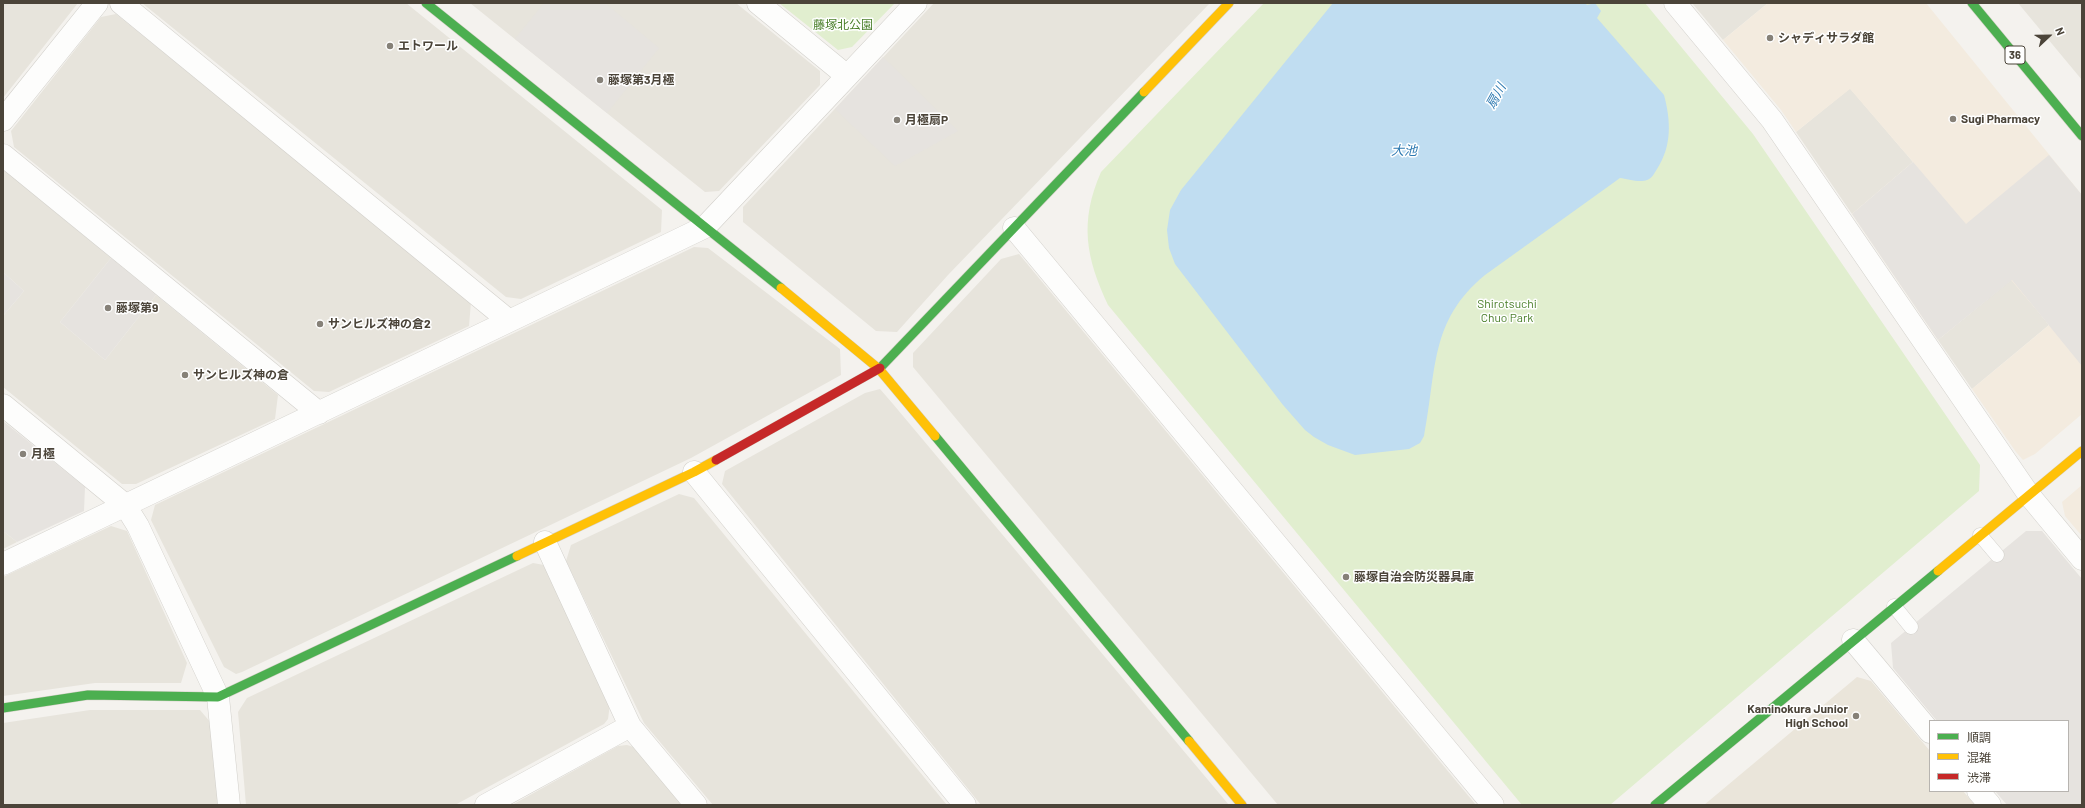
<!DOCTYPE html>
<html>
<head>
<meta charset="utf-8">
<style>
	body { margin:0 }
	#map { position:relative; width:2085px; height:808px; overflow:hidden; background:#f4f2ee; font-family:Barlow,"Noto Sans JP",sans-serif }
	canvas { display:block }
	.frame { position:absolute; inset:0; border:4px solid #4b4439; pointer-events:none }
	.legend { position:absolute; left:1929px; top:720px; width:140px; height:72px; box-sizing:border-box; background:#fff; border:1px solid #b7b4b0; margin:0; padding:5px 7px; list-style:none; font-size:12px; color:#4b4439 }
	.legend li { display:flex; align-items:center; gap:8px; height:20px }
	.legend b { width:20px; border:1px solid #b7b4b0 }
	.north { position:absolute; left:2029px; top:16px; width:40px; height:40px; -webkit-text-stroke:3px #fff; paint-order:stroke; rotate:68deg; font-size:11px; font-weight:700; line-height:16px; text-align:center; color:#4b4439 }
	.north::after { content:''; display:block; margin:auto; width:14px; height:18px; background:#4b4439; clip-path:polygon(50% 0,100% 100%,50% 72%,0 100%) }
</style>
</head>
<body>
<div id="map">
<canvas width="2085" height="808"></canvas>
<div class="frame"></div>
<ul class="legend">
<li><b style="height:5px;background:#4caf50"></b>順調</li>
<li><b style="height:5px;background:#ffc107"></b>混雑</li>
<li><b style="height:5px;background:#c62828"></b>渋滞</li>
</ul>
<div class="north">N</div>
</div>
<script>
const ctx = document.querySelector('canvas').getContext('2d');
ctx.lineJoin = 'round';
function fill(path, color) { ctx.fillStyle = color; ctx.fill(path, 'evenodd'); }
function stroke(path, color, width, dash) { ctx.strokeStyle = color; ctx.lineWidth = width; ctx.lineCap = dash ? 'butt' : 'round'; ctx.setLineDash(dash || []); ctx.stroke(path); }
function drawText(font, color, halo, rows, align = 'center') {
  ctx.font = font + ' Barlow,"Noto Sans JP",sans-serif'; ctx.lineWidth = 3; ctx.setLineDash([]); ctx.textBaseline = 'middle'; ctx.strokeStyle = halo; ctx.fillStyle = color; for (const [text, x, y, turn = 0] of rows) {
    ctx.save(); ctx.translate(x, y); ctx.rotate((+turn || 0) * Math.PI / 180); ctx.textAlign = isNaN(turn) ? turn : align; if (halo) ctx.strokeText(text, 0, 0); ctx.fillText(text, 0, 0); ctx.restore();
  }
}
fill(new Path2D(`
	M 3,3 L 78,3 L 3,98 Z
	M 142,3 L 406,3 L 662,210 L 661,232 L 521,299 L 506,297 Z
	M 470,3 L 736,3 L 820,71 L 820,85 L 719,191 L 705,192 Z
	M 934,3 L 1210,3 L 948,275 L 897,332 L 876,331 L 743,222 L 743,207 Z
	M 1692,3 L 1768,3 L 1723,40 Z
	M 2018,3 L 2082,3 L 2082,80 Z
	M 116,14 L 471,302 L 469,326 L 329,392 L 314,391 L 14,147 L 11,131 L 101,17 Z
	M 1850,88 L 1913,162 L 1852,214 L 1796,132 Z
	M 3,169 L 111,258 L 60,322 L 105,360 L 156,295 L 278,395 L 275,419 L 136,484 L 122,484 L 3,387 L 3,316 L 24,291 L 3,272 Z
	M 694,247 L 708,248 L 840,349 L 841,375 L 691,458 L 242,672 L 236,674 L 224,667 L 151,520 L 155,505 Z
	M 1019,254 L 1476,805 L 1278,805 L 913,367 L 913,353 L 1001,259 Z
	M 2012,279 L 2049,325 L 1972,389 L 1938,340 Z
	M 880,389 L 893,404 L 1229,805 L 981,805 L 722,484 L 725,471 L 865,393 Z
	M 679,494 L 694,498 L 947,805 L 713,805 L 644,723 L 566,561 L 571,545 Z
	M 111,526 L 127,531 L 187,663 L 181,683 L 95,683 L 3,696 L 3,577 Z
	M 3,531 L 17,542 L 3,549 Z
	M 533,563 L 544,565 L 610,704 L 608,719 L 604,724 L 455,805 L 246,805 L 238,712 L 247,698 Z
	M 90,710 L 200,710 L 211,723 L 218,805 L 3,805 L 3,723 Z
	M 627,745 L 637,748 L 684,805 L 512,805 L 618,746 Z`), '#e7e4dc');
fill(new Path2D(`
	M 1768,3 L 1926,3 L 2082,195 L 2082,414 L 2035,454 L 2023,460 L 2016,452 L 1972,389 L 2049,325 L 2011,280 L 1938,340 L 1852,214 L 1913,162 L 1850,89 L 1796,132 L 1781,110 L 1723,40 Z
	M 2082,485 L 2082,536 L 2065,516 L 2062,502 Z`), '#f3ebdf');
fill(new Path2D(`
	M 1857,677 L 1871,681 L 1930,751 L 1930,791 L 1963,791 L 1975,805 L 1704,805 Z`), '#eae5da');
fill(new Path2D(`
	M 779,3 L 895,3 L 852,47 L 838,50 Z
	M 1264,3 L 1645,3 L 1753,134 L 1980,465 L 1979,491 L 1610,805 L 1522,805 L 1108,305 C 1086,258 1079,222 1101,172 Z`), '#e1eecf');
fill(new Path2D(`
	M 544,3 L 605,3 L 659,48 L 607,113 L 515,39 Z
	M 883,57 L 958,131 L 895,166 L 835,109 Z
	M 2049,155 L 2082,195 L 2082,366 L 2012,280 L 1938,340 L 1852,214 L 1913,162 L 1966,224 Z
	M 111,258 L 156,295 L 105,360 L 60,322 Z
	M 3,272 L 24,291 L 3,316 Z
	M 3,421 L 85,487 L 84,511 L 17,542 L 3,531 Z
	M 2026,531 L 2042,531 L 2082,579 L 2082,805 L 2007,805 L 1995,791 L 2068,791 L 2068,721 L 1937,721 L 1893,668 L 1891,643 Z`), '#e6e3df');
fill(new Path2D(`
	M 1333,3 L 1585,3 L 1587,5 L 1595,3 L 1601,11 L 1597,18 L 1664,95 C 1671,121 1672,146 1657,169 C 1654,174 1652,178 1647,180 C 1640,183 1627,179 1620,178 L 1485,275 C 1429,321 1437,371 1424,436 L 1420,443 L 1409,449 L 1355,455 L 1328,445 L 1314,437 L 1305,430 L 1283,405 L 1175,264 L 1169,248 L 1167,230 L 1170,210 L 1181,190 Z`), '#c0ddf1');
const lane = new Path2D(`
	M 1980,535 L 1997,555
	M 1894,606 L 1911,627`);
const street = new Path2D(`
	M 121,3 L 508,320
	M 758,3 L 847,76
	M 1675,3 L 1772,120 L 2029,495 L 2082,559
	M 3,120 L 97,3
	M 3,155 L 319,413
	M 1014,228 L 1493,805
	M 3,405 L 125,505 L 138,526 L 218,697 L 229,805
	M 694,472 L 965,805
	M 545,542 L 630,726 L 696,805
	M 3,564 L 705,227 L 916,3
	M 1853,640 L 1930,732
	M 1978,791 L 1990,805
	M 486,805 L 630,726`);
const fast = new Path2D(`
	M 426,3 L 781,288
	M 1972,3 L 2082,136
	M 880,368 L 1144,92
	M 935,436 L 1189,741
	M 3,708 L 88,695 L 218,697 L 517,556
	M 1655,805 L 1938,571`);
const slow = new Path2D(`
	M 1144,92 L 1229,3
	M 781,288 L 879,369 L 935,436
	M 517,556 L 694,472 L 716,460
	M 1938,571 L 2082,451
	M 1189,741 L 1242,805`);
const jam = new Path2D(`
	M 716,460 L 880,368`);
stroke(lane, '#d2d0cb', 15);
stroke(street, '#d2d0cb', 23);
stroke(fast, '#d3cfc5', 10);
stroke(slow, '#d3cfc5', 10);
stroke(jam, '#d3cfc5', 10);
stroke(lane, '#fdfdfc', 14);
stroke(street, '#fdfdfc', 22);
stroke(fast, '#4caf50', 9);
stroke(slow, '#ffc107', 9);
stroke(jam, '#c62828', 9);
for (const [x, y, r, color] of [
	[1770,38,4,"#868178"],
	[390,46,4,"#868178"],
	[600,80,4,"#868178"],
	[1953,119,4,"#868178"],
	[897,120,4,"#868178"],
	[108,308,4,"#868178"],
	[320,324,4,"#868178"],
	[185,375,4,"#868178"],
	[23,454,4,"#868178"],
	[1346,577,4,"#868178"],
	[1856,716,4,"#868178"]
]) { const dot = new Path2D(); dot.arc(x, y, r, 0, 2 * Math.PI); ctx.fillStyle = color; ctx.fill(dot); stroke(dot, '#fff', 1.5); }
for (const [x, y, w] of [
	[2015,55,20]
]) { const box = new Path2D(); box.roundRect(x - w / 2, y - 9, w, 18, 3); ctx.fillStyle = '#fff'; ctx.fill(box); stroke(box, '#4b4439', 1); }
drawText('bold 11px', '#4b4439', null, [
	["36",2015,55]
]);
drawText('12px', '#4a7f2a', '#fff', [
	["藤塚北公園",843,25],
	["Shirotsuchi",1507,304],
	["Chuo Park",1507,318]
]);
drawText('bold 12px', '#4b4439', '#fff', [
	["シャディサラダ館",1778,38],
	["エトワール",398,46],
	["藤塚第3月極",608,80],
	["Sugi Pharmacy",1961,119],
	["月極扇P",905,120],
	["藤塚第9",116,308],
	["サンヒルズ神の倉2",328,324],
	["サンヒルズ神の倉",193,375],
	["月極",31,454],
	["藤塚自治会防災器具庫",1354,577],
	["Kaminokura Junior",1848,709,"right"],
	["High School",1848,723,"right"]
], 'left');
drawText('italic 13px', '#2e7ab2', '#fff', [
	["扇川",1496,96,-61],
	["大池",1404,151]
]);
</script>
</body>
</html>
